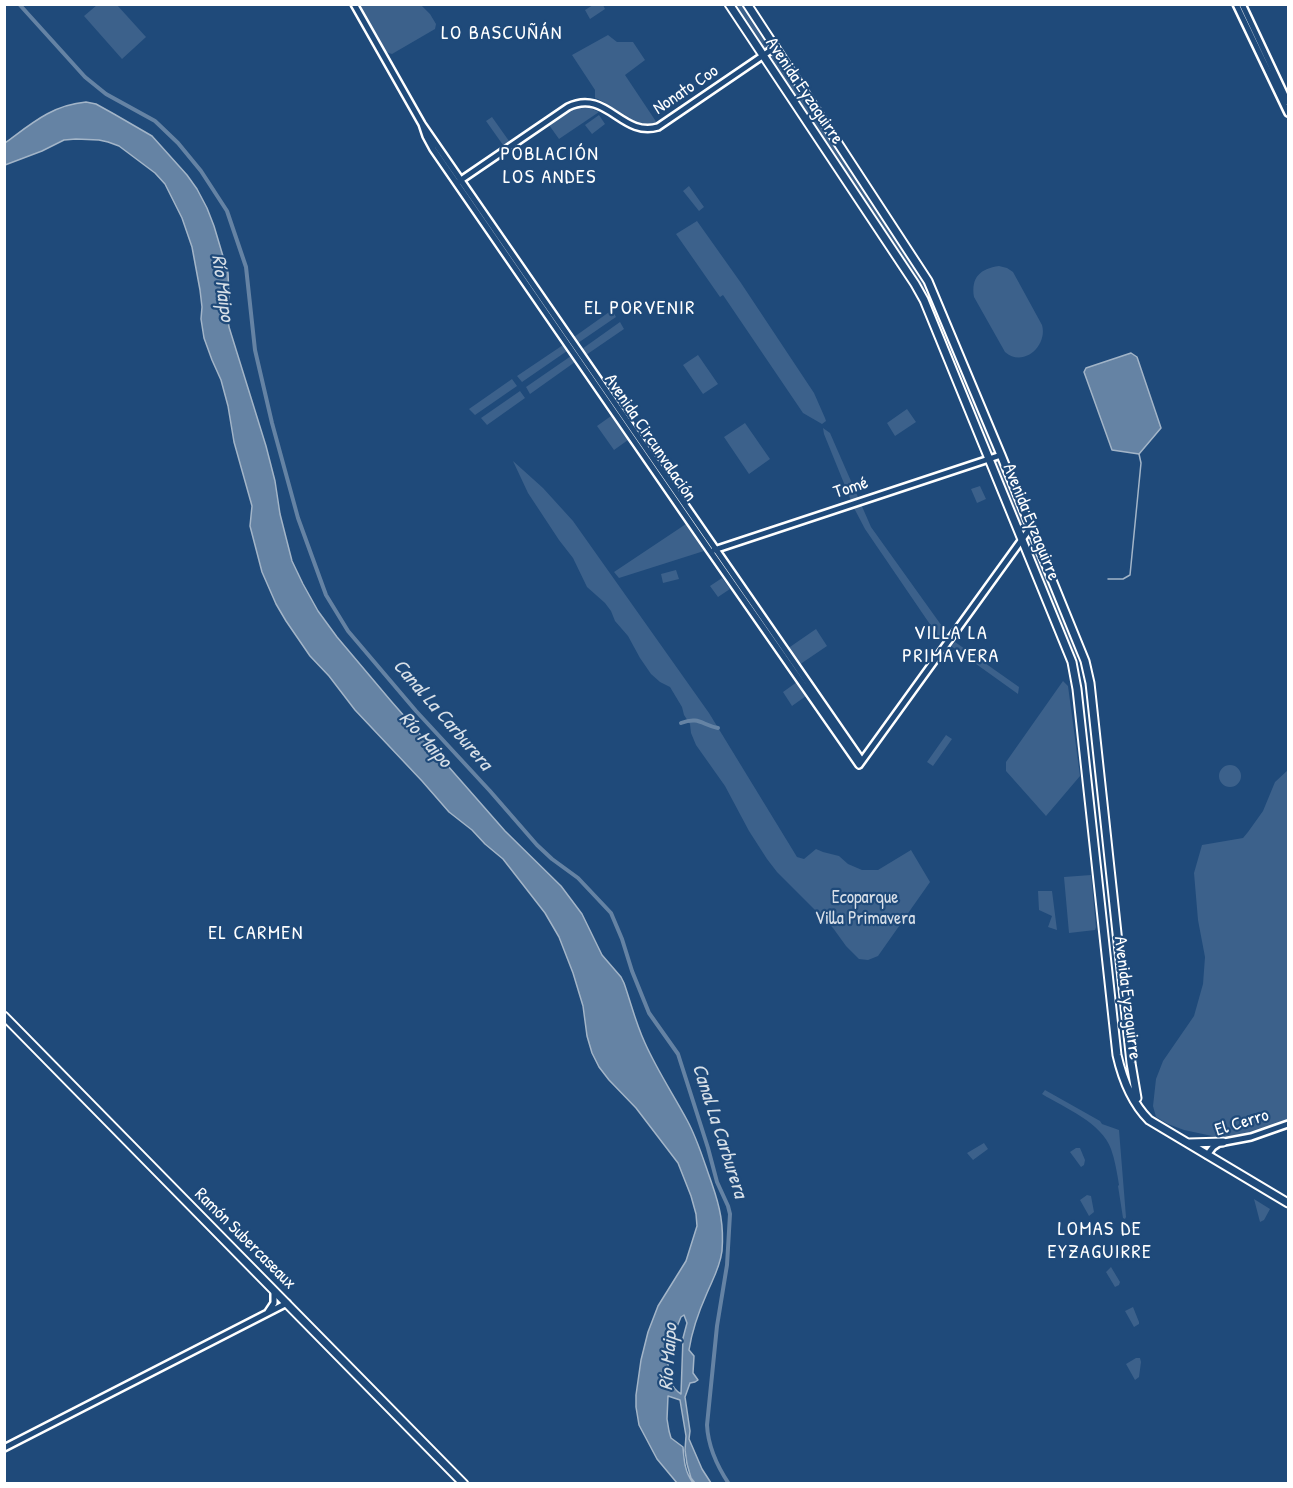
<!DOCTYPE html>
<html>
<head>
<meta charset="utf-8">
<style>
	body { margin:0 }
	#map { position:relative; width:1293px; height:1488px; overflow:hidden; background:#1f4a7a; font-family:"Patrick Hand",sans-serif }
	canvas { display:block }
	.frame { position:absolute; inset:0; border:6px solid #fff; pointer-events:none }
</style>
</head>
<body>
<div id="map">
<canvas width="1293" height="1488"></canvas>
<div class="frame"></div>
</div>
<script>
const ctx = document.querySelector('canvas').getContext('2d');
ctx.lineJoin = 'round';
function fill(path, color) { ctx.fillStyle = color; ctx.fill(path, 'evenodd'); }
function stroke(path, color, width, dash) { ctx.strokeStyle = color; ctx.lineWidth = width; ctx.lineCap = dash ? 'butt' : 'round'; ctx.setLineDash(dash || []); ctx.stroke(path); }
function drawText(font, color, halo, rows, align = 'center') {
  ctx.font = font + ' "Patrick Hand",sans-serif'; ctx.lineWidth = 4.5; ctx.setLineDash([]); ctx.textBaseline = 'middle'; ctx.strokeStyle = halo; ctx.fillStyle = color; for (const [text, x, y, turn = 0] of rows) {
    ctx.save(); ctx.translate(x, y); ctx.rotate((+turn || 0) * Math.PI / 180); ctx.textAlign = isNaN(turn) ? turn : align; if (halo) ctx.strokeText(text, 0, 0); ctx.fillText(text, 0, 0); ctx.restore();
  }
}
fill(new Path2D(`
	M 97,5 L 117,5 L 146,37 L 122,59 L 84,16 Z
	M 363,5 L 421,5 L 430,14 L 436,24 L 435,29 L 392,54 L 386,52 L 360,9 L 361,6 Z
	M 593,5 L 603,5 L 605,9 L 590,19 L 585,10 Z
	M 733,5 L 743,5 L 922,274 L 1001,458 L 1079,656 L 1075,659 L 1072,655 L 928,306 Z
	M 608,35 L 617,42 L 633,42 L 645,60 L 625,75 L 657,123 C 634,131 615,105 595,98 L 595,90 L 572,55 Z
	M 575,108 L 590,108 L 599,112 L 559,139 L 549,125 Z
	M 599,115 L 605,124 L 592,134 L 585,125 Z
	M 492,117 L 509,141 L 503,145 L 486,121 Z
	M 689,186 L 704,207 L 699,211 L 683,191 Z
	M 697,221 L 741,283 L 814,393 L 825,418 L 826,421 L 822,424 L 803,413 L 723,295 L 720,297 L 676,234 Z
	M 999,266 L 1007,268 L 1013,272 L 1042,325 C 1048,346 1023,368 1005,352 L 974,297 C 971,277 980,269 999,266 Z
	M 612,310 L 616,317 L 578,343 L 574,337 Z
	M 620,322 L 624,329 L 586,355 L 582,349 Z
	M 563,345 L 567,351 L 522,382 L 517,376 Z
	M 698,355 L 718,384 L 703,394 L 683,365 Z
	M 571,356 L 575,362 L 530,394 L 526,387 Z
	M 512,379 L 517,386 L 475,415 L 469,409 Z
	M 520,391 L 525,398 L 487,425 L 481,418 Z
	M 907,409 L 916,422 L 895,436 L 887,423 Z
	M 611,416 L 628,440 L 614,450 L 597,426 Z
	M 745,423 L 770,459 L 749,474 L 724,437 Z
	M 823,428 L 830,433 L 871,527 L 949,636 L 944,641 L 940,639 L 865,529 L 854,508 L 824,434 Z
	M 513,461 L 543,488 L 573,521 L 709,713 L 797,857 L 804,859 L 816,849 L 823,852 L 839,856 L 848,864 L 862,870 L 878,870 L 911,850 L 930,882 L 878,956 L 868,960 L 859,959 L 846,946 L 833,928 L 777,872 L 767,859 L 749,831 L 725,786 L 696,745 L 691,733 L 690,724 L 684,715 L 682,707 L 670,687 L 660,682 L 651,674 L 640,658 L 628,636 L 615,621 L 611,611 L 605,603 L 587,587 L 573,558 L 559,540 L 528,493 Z
	M 980,486 L 986,499 L 977,503 L 971,489 Z
	M 686,524 L 704,551 L 619,578 L 614,572 Z
	M 676,570 L 679,579 L 663,583 L 661,574 Z
	M 722,578 L 730,589 L 718,597 L 710,586 Z
	M 816,629 L 827,646 L 799,665 L 787,649 Z
	M 955,642 L 1019,687 L 1018,694 L 951,646 Z
	M 1063,681 L 1068,686 L 1080,776 L 1046,816 L 1006,771 L 1006,762 Z
	M 797,682 L 806,696 L 792,706 L 783,692 Z
	M 946,735 L 952,739 L 933,766 L 927,762 Z
	M1219 776a11 11 0 1 1 22 0a11 11 0 1 1-22 0Z
	M 1288,770 L 1288,1120 L 1244,1134 L 1217,1137 L 1184,1130 L 1168,1124 L 1156,1117 L 1153,1106 L 1156,1079 L 1163,1061 L 1194,1016 L 1203,984 L 1205,957 L 1198,920 L 1194,873 L 1202,845 L 1243,838 L 1248,832 L 1263,811 L 1275,782 Z
	M 1091,875 L 1096,927 L 1095,930 L 1069,933 L 1064,877 Z
	M 1038,891 L 1052,891 L 1057,930 L 1048,927 L 1052,916 L 1039,910 Z
	M 1045,1090 L 1100,1121 L 1102,1124 L 1119,1130 L 1126,1217 L 1125,1219 L 1123,1218 L 1118,1186 L 1119,1185 C 1117,1173 1115,1160 1111,1149 C 1102,1123 1065,1108 1042,1094 Z
	M 984,1143 L 988,1149 L 973,1160 L 967,1153 Z
	M 1076,1148 L 1080,1148 L 1085,1160 L 1084,1165 L 1081,1167 L 1070,1152 Z
	M 1087,1195 L 1091,1196 L 1094,1212 L 1089,1216 L 1080,1200 Z
	M 1254,1199 L 1270,1209 L 1264,1220 L 1260,1222 Z
	M 1111,1267 L 1120,1282 L 1119,1285 L 1115,1287 L 1106,1272 Z
	M 1133,1307 L 1139,1322 L 1139,1324 L 1134,1327 L 1125,1311 Z
	M 1136,1358 L 1140,1358 L 1141,1362 L 1139,1377 L 1135,1380 L 1126,1364 Z`), '#3c618b');
const water = new Path2D(`
	M 86,102 L 96,104 L 114,114 L 152,136 L 187,175 L 197,189 L 207,208 L 214,226 L 228,273 L 229,297 L 227,313 L 229,327 L 266,446 L 275,481 L 280,514 L 292,561 L 303,584 L 318,611 L 337,637 L 391,701 L 462,782 L 505,831 L 561,886 L 582,914 L 602,955 L 621,977 L 624,983 C 631,1003 636,1024 645,1043 C 657,1070 673,1094 687,1120 C 698,1140 704,1162 712,1184 C 720,1207 724,1225 722,1251 C 720,1267 713,1279 707,1293 C 699,1311 692,1330 689,1350 L 694,1356 L 693,1373 L 698,1380 L 695,1382 L 690,1383 L 685,1397 L 690,1431 L 689,1439 L 702,1469 L 711,1483 L 695,1483 L 691,1478 L 687,1464 L 685,1450 L 686,1436 L 680,1400 L 668,1396 L 667,1419 L 669,1431 L 671,1438 L 683,1447 C 684,1461 685,1472 693,1483 L 677,1483 L 657,1459 L 639,1425 L 636,1407 L 636,1395 L 641,1360 L 648,1332 L 658,1306 L 686,1261 L 697,1226 L 696,1214 L 691,1196 L 678,1163 L 636,1108 L 609,1080 L 599,1067 L 592,1053 L 587,1036 L 583,1006 L 573,973 L 559,937 L 545,913 L 503,859 L 485,844 L 472,830 L 449,812 L 422,781 L 355,710 L 329,676 L 310,656 L 286,621 L 276,604 L 262,572 L 250,526 L 252,506 L 234,442 L 228,406 L 221,380 L 212,360 L 204,338 L 201,319 L 202,307 L 200,290 L 192,247 L 182,218 L 165,184 L 155,173 L 119,146 L 108,142 L 99,140 L 76,139 L 64,140 L 42,151 L 5,165 L 5,143 C 31,124 52,105 86,102 ZM 684,1315 L 687,1323 L 683,1338 L 681,1394 C 657,1379 672,1337 681,1317 Z
	M 1131,353 L 1137,357 L 1161,428 L 1139,454 L 1112,450 L 1084,372 L 1086,368 Z`);
fill(water, '#6583a4');
stroke(water, '#a3b5c8', 1.5);
stroke(new Path2D(`
	M 1108,579 L 1123,579 L 1130,575 L 1141,463 L 1139,454`), '#a3b5c8', 1.5);
stroke(new Path2D(`
	M 19,4 L 85,77 L 106,94 L 155,121 L 178,143 L 201,171 L 227,211 L 246,267 L 255,350 L 272,423 L 298,518 L 326,595 L 348,631 L 416,711 L 490,791 L 537,845 L 552,859 L 578,878 L 611,913 L 622,939 L 632,971 L 649,1013 L 678,1054 L 708,1148 L 717,1182 L 728,1206 L 730,1214 L 727,1265 L 717,1326 L 707,1425 C 708,1446 717,1466 729,1484
	M 681,723 C 699,716 702,725 718,728`), '#6583a4', 4);
const tertiary = new Path2D(`
	M 354,4 L 422,124 L 862,761
	M 1236,4 L 1288,113
	M 1242,4 L 1288,102
	M 422,124 L 426,136 L 433,149 L 710,551 L 859,765 L 1031,527
	M 458,182 L 568,107 C 606,88 622,138 658,127 L 774,48
	M 714,550 L 1001,455
	M 1207,1155 L 1213,1147 L 1219,1143 L 1251,1137 L 1288,1124
	M 268,1312 L 274,1303 L 274,1291
	M 4,1448 L 287,1303`);
const primary = new Path2D(`
	M 729,4 L 915,284 L 924,300 L 1072,662 L 1077,689 L 1117,1055 C 1122,1077 1132,1103 1149,1120 L 1288,1203
	M 747,4 L 928,281 L 1001,455 L 1085,661 L 1090,683 L 1131,1063 L 1137,1098
	M 4,1016 L 464,1484
	M 1189,1143 L 1223,1142`);
stroke(tertiary, '#fff', 10);
stroke(primary, '#fff', 11);
stroke(tertiary, '#1f4a7a', 5);
stroke(primary, '#1f4a7a', 7);
drawText('18px', '#fff', '#1f4a7a', [
	["Nonato Coo",686,90,-34],
	["Avenida Eyzaguirre",804,91,56],
	["Avenida Circunvalación",650,438,56],
	["Tomé",851,488,-18],
	["Avenida Eyzaguirre",1031,522,68],
	["Avenida Eyzaguirre",1127,998,83],
	["El Cerro",1242,1123,-17],
	["Ramón Subercaseaux",245,1239,45]
]);
drawText('18px', '#d8dfe8', '#1f4a7a', [
	["Ecoparque",865,898],
	["Villa Primavera",865,919]
]);
ctx.letterSpacing = '1.5px';
drawText('20px', '#fff', '#1f4a7a', [
	["LO BASCUÑÁN",502,34],
	["POBLACIÓN",550,155],
	["LOS ANDES",550,178],
	["EL PORVENIR",640,309],
	["VILLA LA",951,634],
	["PRIMAVERA",951,657],
	["EL CARMEN",256,934],
	["LOMAS DE",1100,1230],
	["EYZAGUIRRE",1100,1253]
]);
ctx.letterSpacing = '0px';
drawText('italic 20px', '#d8e0e8', '#1f4a7a', [
	["Río Maipo",222,288,82],
	["Canal La Carburera",442,715,49],
	["Río Maipo",425,740,48],
	["Canal La Carburera",719,1131,72],
	["Río Maipo",669,1357,-86]
]);
</script>
</body>
</html>
